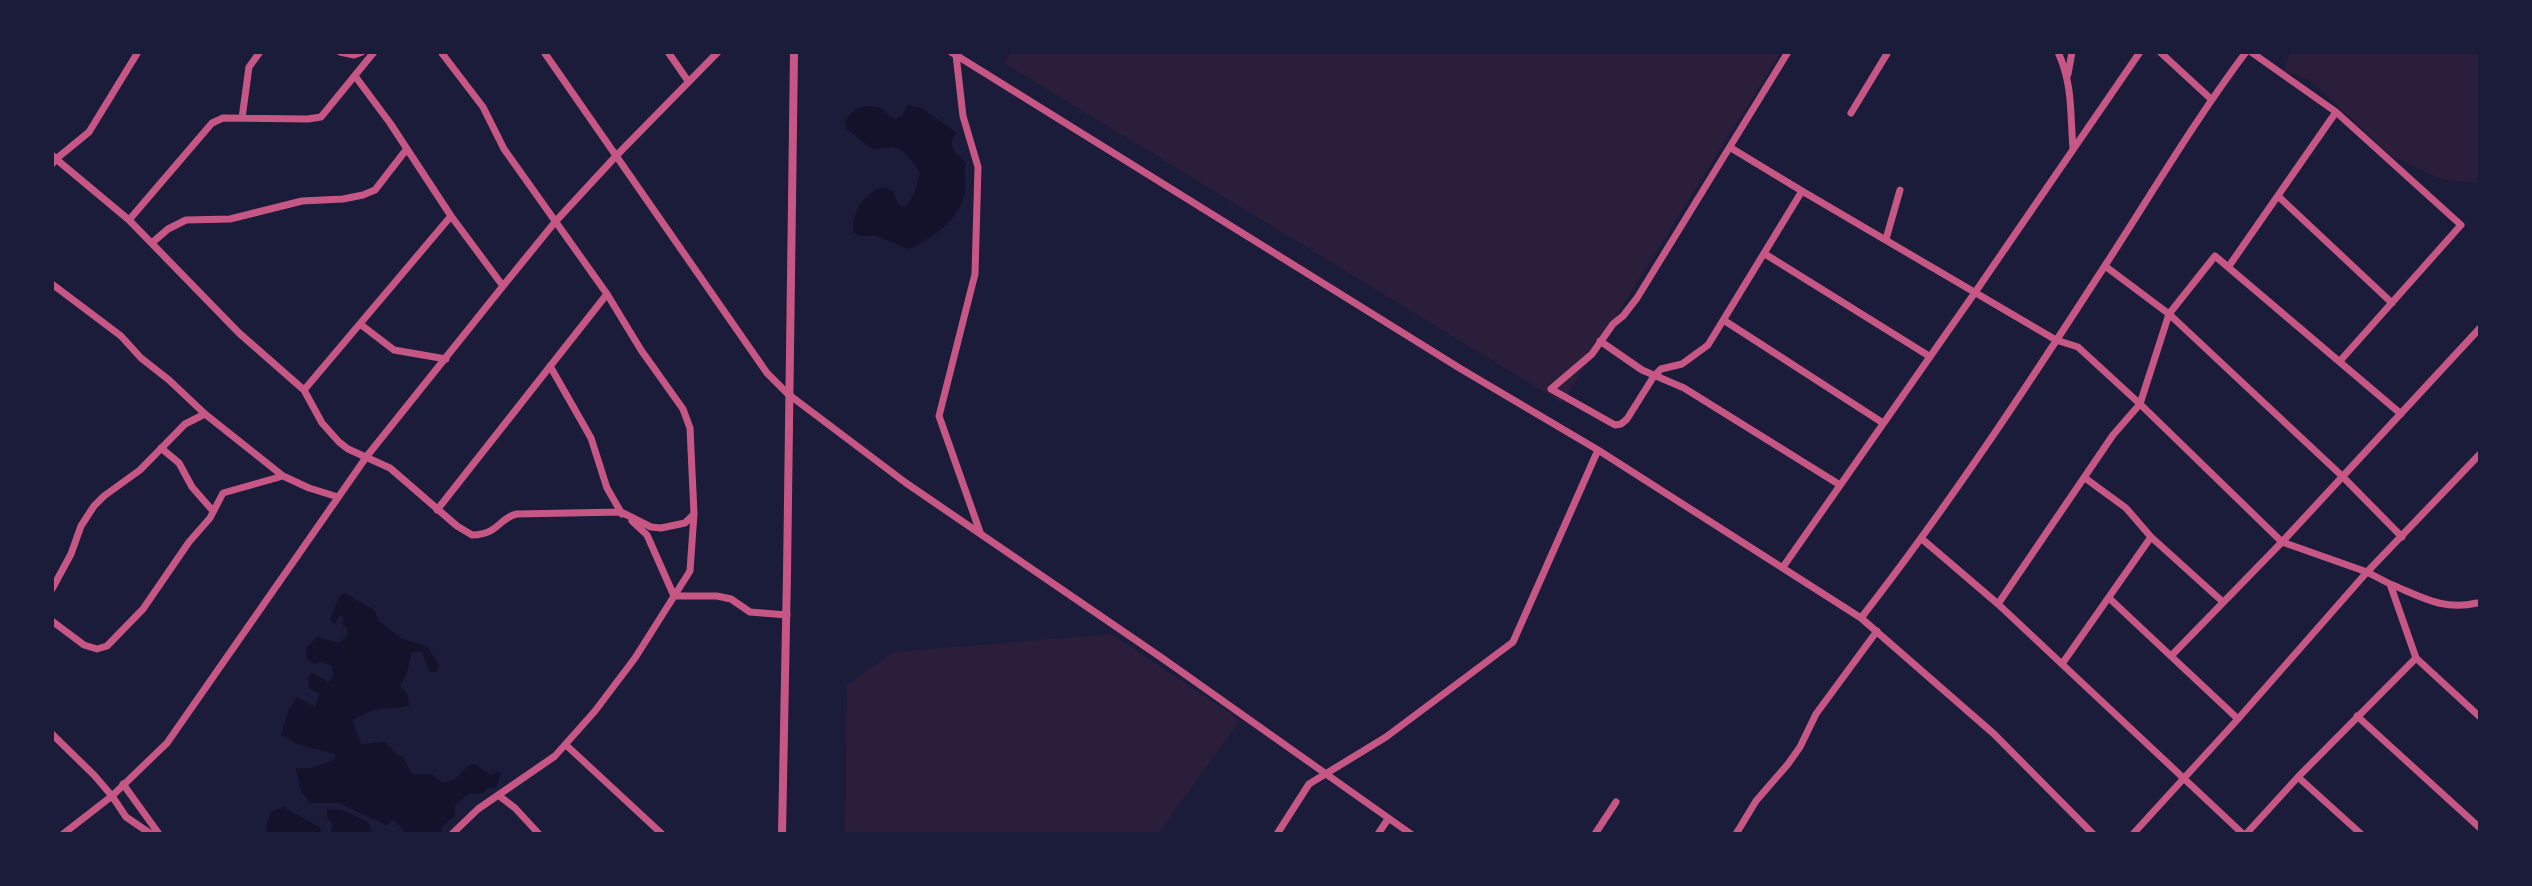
<!DOCTYPE html>
<html>
<head>
<meta charset="utf-8">
<style>
	body { margin:0 }
	#map { position:relative; width:2532px; height:886px; overflow:hidden; background:#1b1b3a; font-family:"IBM Plex Sans",sans-serif }
	canvas { display:block }
	.frame { position:absolute; inset:0; border:54px solid #1b1b3a; pointer-events:none }
</style>
</head>
<body>
<div id="map">
<canvas width="2532" height="886"></canvas>
<div class="frame"></div>
</div>
<script>
const ctx = document.querySelector('canvas').getContext('2d');
ctx.lineJoin = 'round';
function fill(path, color) { ctx.fillStyle = color; ctx.fill(path, 'evenodd'); }
function stroke(path, color, width, dash) { ctx.strokeStyle = color; ctx.lineWidth = width; ctx.lineCap = dash ? 'butt' : 'round'; ctx.setLineDash(dash || []); ctx.stroke(path); }
fill(new Path2D(`
	M 1011,52 L 1781,52 L 1562,403 L 1004,63 Z
	M 2290,52 L 2480,52 L 2480,183 L 2444,180 L 2391,156 L 2309,79 L 2284,71 Z
	M 1111,634 L 1240,720 L 1158,834 L 845,834 L 847,685 L 893,652 Z`), '#2a1e3b');
fill(new Path2D(`
	M 908,105 L 921,108 L 956,132 L 951,144 L 955,152 L 966,163 C 963,173 966,180 965,189 C 962,219 934,237 909,249 L 877,236 L 859,236 L 853,231 C 853,211 863,194 883,187 L 893,191 L 898,205 L 904,207 C 914,200 917,185 920,173 C 914,163 906,149 892,147 C 885,147 879,150 872,149 L 847,129 L 845,122 C 853,106 865,104 882,108 L 888,115 L 895,119 L 902,116 Z
	M 345,593 L 374,610 L 379,621 L 402,639 L 427,646 L 439,666 L 436,672 L 429,672 L 422,651 L 411,653 L 407,673 L 400,686 L 408,695 L 409,706 L 373,710 L 352,720 L 361,744 L 385,742 L 396,754 L 402,756 L 412,774 L 433,775 L 442,783 C 463,780 459,767 475,764 L 490,775 L 501,772 L 497,787 L 487,788 L 483,793 L 468,794 L 455,805 L 455,815 L 441,828 L 442,834 L 405,834 L 402,827 L 393,820 L 386,825 L 339,803 L 310,803 L 301,791 L 296,768 L 312,768 L 334,760 L 336,754 L 300,745 L 281,735 L 289,709 L 297,697 L 315,707 L 319,694 L 309,688 L 308,677 L 312,673 L 329,682 L 334,676 L 331,665 L 321,662 L 314,664 L 307,659 L 306,648 L 317,637 L 339,643 L 348,635 L 346,627 L 342,624 L 344,617 L 340,615 L 334,624 L 330,620 L 339,597 Z
	M 283,807 L 321,828 L 320,834 L 268,834 L 266,826 L 271,812 Z
	M 327,809 L 342,810 L 368,822 L 372,831 L 368,834 L 331,834 L 332,823 L 327,817 Z`), '#12122b');
stroke(new Path2D(`
	M 340,52 L 354,55 L 362,52
	M 441,52 L 483,107 L 504,149 L 607,294 L 641,350 L 683,409 L 690,428 L 694,514 L 690,571 L 635,658 L 595,711 L 555,756 L 478,809 L 452,834
	M 544,52 L 767,373 L 788,394 L 906,483 L 1162,658 L 1411,834
	M 668,52 L 688,81
	M 951,52 L 1461,369 L 1598,450 L 1861,618 L 1994,734 L 2093,834
	M 1788,52 L 1637,298 L 1623,316 L 1613,324 L 1592,354 L 1551,389 L 1615,425 L 1621,424 L 1627,419 L 1654,376 L 1661,369 L 1682,364 L 1708,345 L 1802,191
	M 2058,52 C 2073,85 2070,113 2073,148
	M 2160,52 L 2211,99
	M 2251,52 L 2336,112 L 2461,225 L 2340,361
	M 956,55 L 963,116 L 978,167 L 975,274 L 939,416 L 980,532
	M 2068,74 L 2072,52
	M 355,76 L 390,123 L 451,216 L 503,286
	M 1851,113 L 1888,52
	M 242,118 L 249,67 L 260,52
	M 1731,148 L 1802,191 L 2056,340 L 2078,347 L 2140,404 L 2282,542 L 2367,572 L 2390,584 L 2416,658 L 2480,717
	M 52,155 L 56,159 L 89,132 L 138,52
	M 52,164 L 56,159 L 129,220 L 212,123 L 223,118 L 308,119 L 321,117 L 374,52
	M 2279,197 L 2392,303
	M 129,220 L 239,333 L 304,390 L 322,423 L 339,442 L 348,449 L 390,468 L 457,526 L 472,535 C 500,534 498,518 517,514 L 621,512 L 651,527 L 661,528 L 685,523 L 694,514
	M 1886,239 L 1900,190
	M 153,242 L 168,229 L 186,220 L 230,219 L 302,201 L 343,199 L 363,195 L 375,190 L 406,150
	M 1765,254 L 1929,356
	M 2105,266 L 2169,314 L 2342,476 L 2402,537
	M 2229,266 L 2336,112
	M 52,284 L 121,336 L 141,358 L 169,380 L 205,414 L 283,476 L 309,488 L 338,497
	M 1725,321 L 1883,423
	M 360,324 L 394,350 L 446,359
	M 1600,341 L 1642,370 L 1684,388 L 1840,485
	M 550,366 L 591,438 L 607,488 L 622,514
	M 304,390 L 451,216
	M 161,448 L 179,463 L 192,487 L 213,511
	M 2085,478 L 2126,508 L 2151,537 L 2223,602
	M 437,510 L 607,294
	M 632,521 L 647,535 L 674,596 L 717,596 L 731,599 L 750,612 L 787,615
	M 1922,539 L 1998,604 L 2243,834
	M 1783,567 L 1976,291 L 2140,52
	M 2390,584 C 2422,597 2443,611 2477,603
	M 52,589 L 71,554 L 81,526 L 94,506 L 104,496 L 140,470 L 185,424 L 205,414
	M 2109,598 L 2238,719
	M 1998,604 L 2113,435 L 2140,404 L 2169,314 L 2215,256 L 2401,414
	M 1861,618 C 1949,505 2028,385 2106,264 C 2152,193 2195,120 2246,52
	M 52,621 L 84,645 L 97,649 L 107,646 L 143,609 L 189,542 L 210,518 L 223,493 L 283,476
	M 2171,656 L 2282,542 L 2480,328
	M 2062,664 L 2151,537
	M 2357,716 L 2480,828
	M 52,734 L 94,775 L 112,796 L 126,817 L 151,834
	M 566,745 L 662,834
	M 2298,777 L 2361,834
	M 123,784 L 159,834
	M 498,795 L 515,808 L 539,834
	M 63,834 L 112,796 L 167,743 L 367,456 L 503,286 L 555,222 L 616,156 L 718,52
	M 1277,834 L 1309,784 L 1386,737 L 1513,642 L 1598,450
	M 1378,834 L 1388,819
	M 1595,834 L 1616,802
	M 1736,834 L 1756,801 L 1788,764 L 1800,747 L 1816,714 L 1877,631
	M 2133,834 L 2238,719 L 2367,572 L 2480,454
	M 2246,834 L 2298,777 L 2416,658`), '#c65784', 7);
stroke(new Path2D(`
	M 782,834 L 787,574 L 794,52`), '#c65784', 8);
</script>
</body>
</html>
